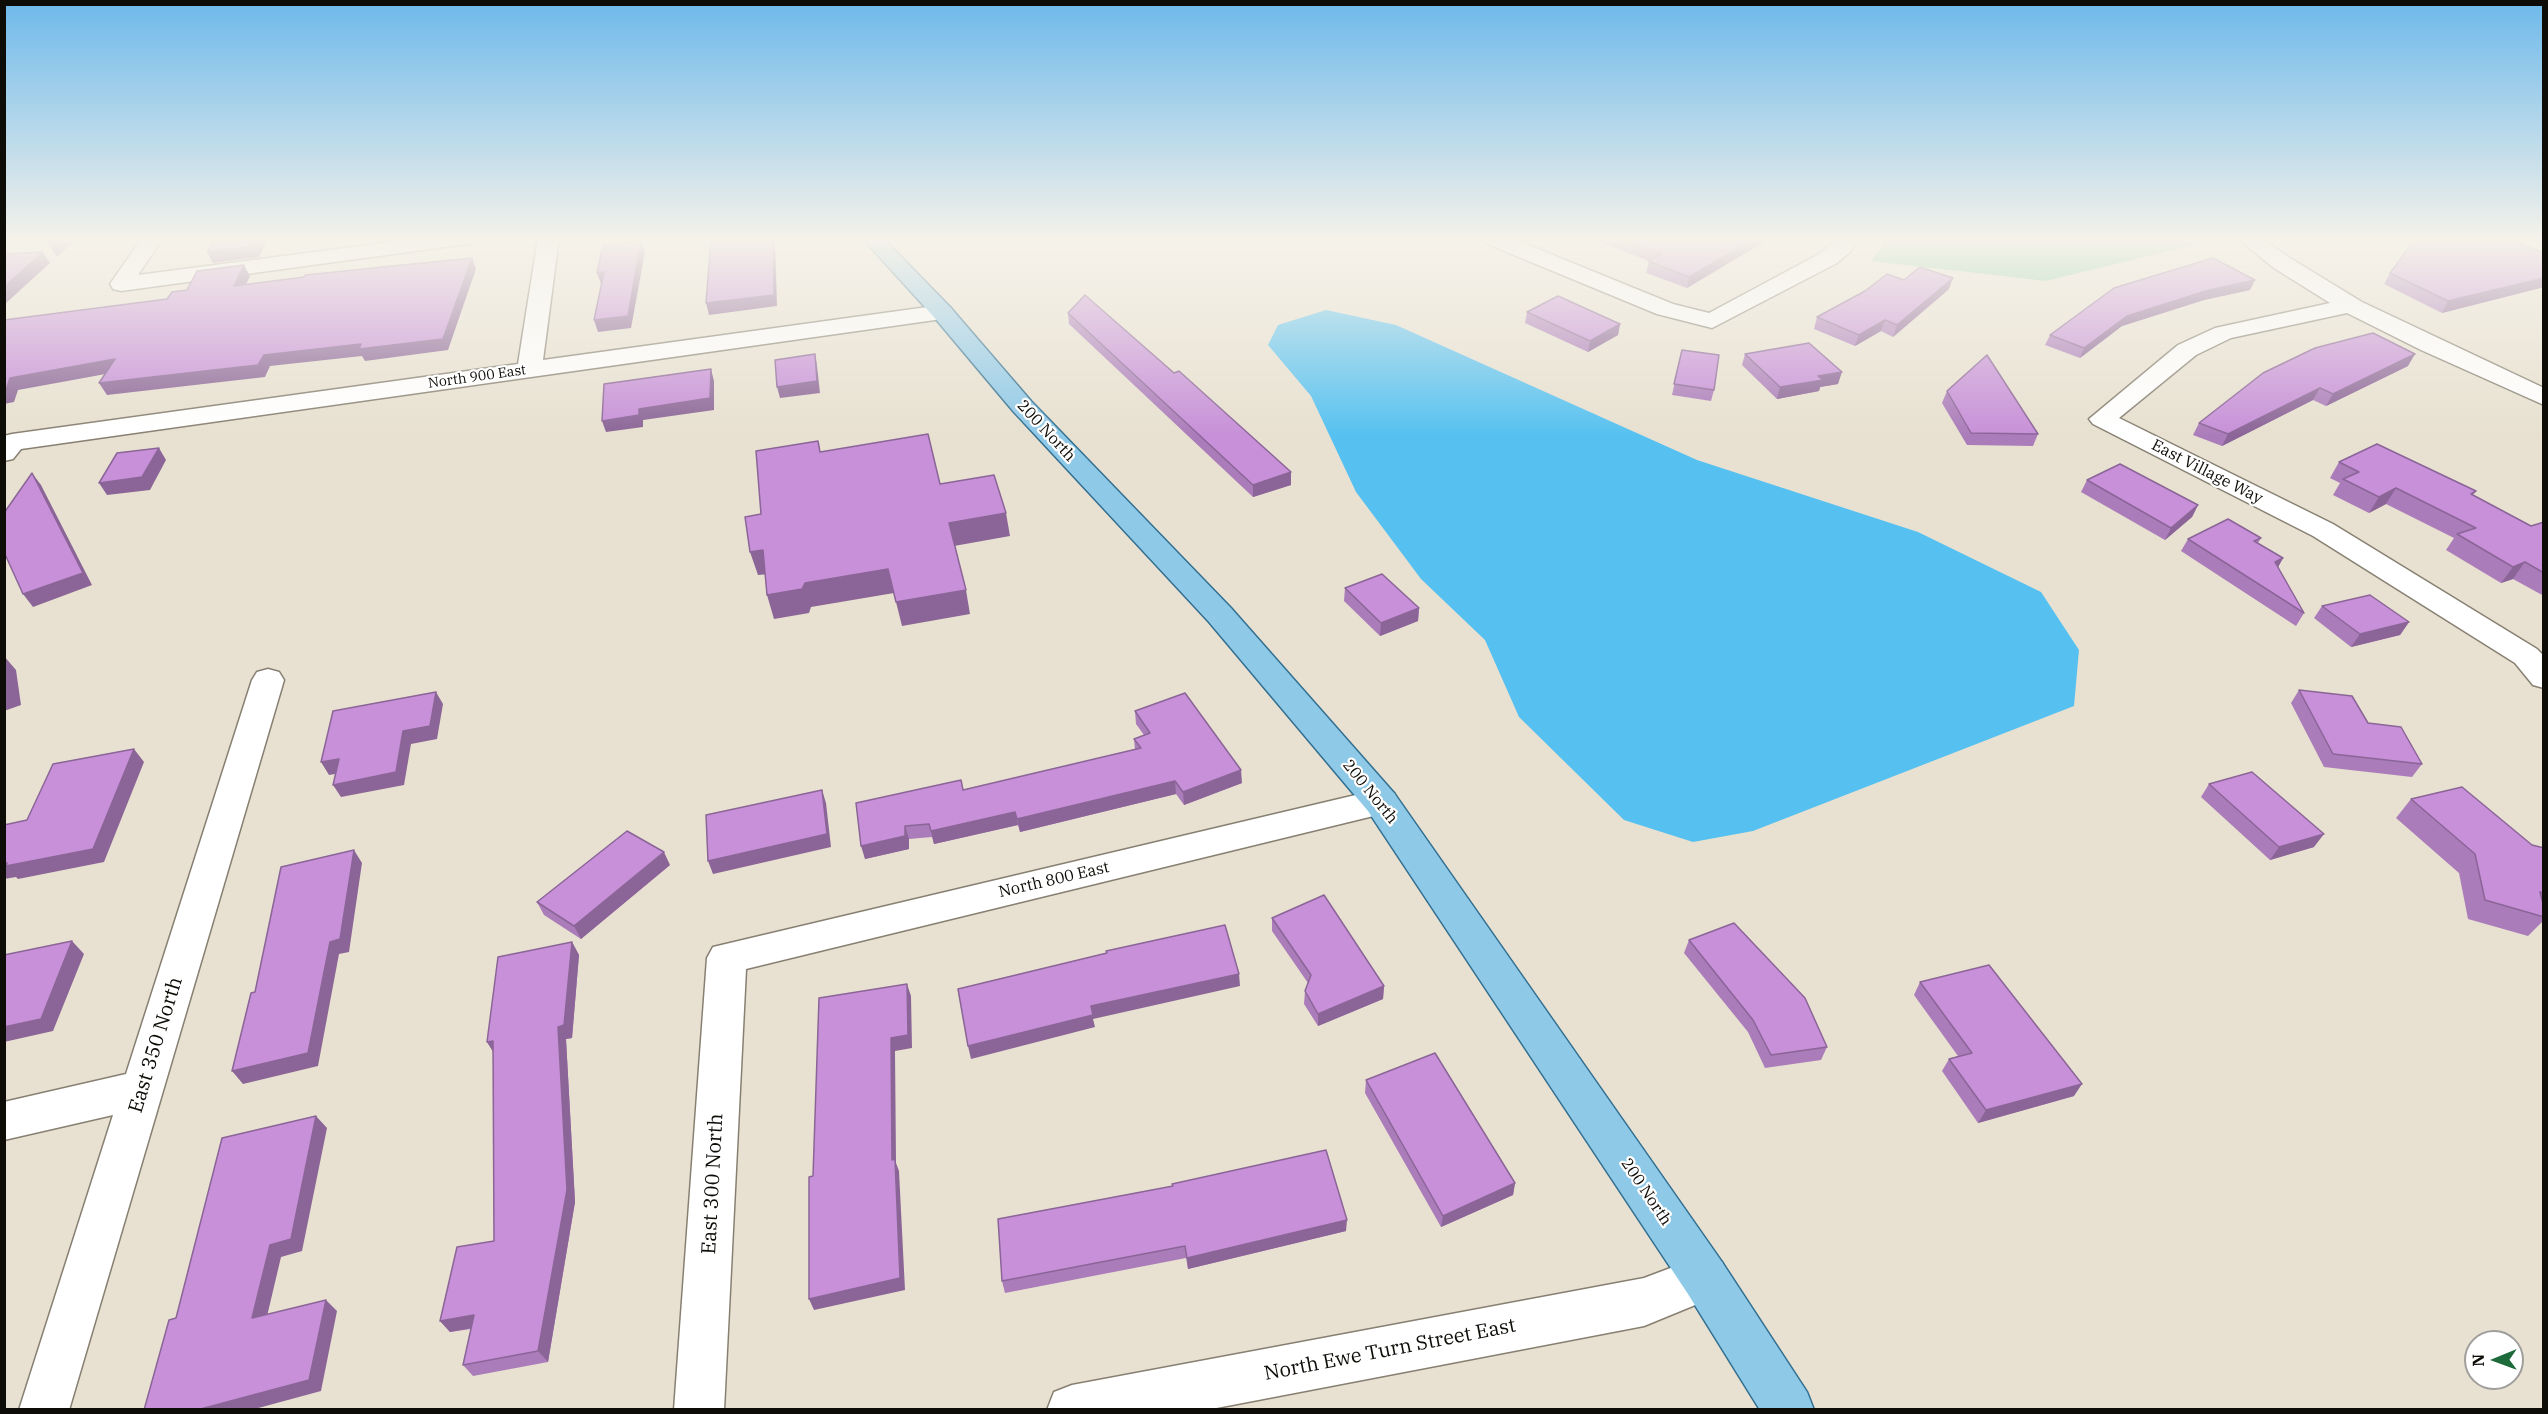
<!DOCTYPE html>
<html>
<head>
<meta charset="utf-8">
<style>
	body { margin:0 }
	#map { position:relative; width:2548px; height:1414px; overflow:hidden; background:#e8e1d1; font-family:"IBM Plex Serif",serif }
	canvas { display:block }
	.frame { position:absolute; inset:0; border:6px solid #0e0c07; pointer-events:none }
	.north { position:absolute; left:2464px; top:1330px; width:60px; height:60px; box-sizing:border-box; background:#fff; border:2px solid #9f9e9c; border-radius:50%; rotate:269deg; font-size:16px; font-weight:700; line-height:24px; text-align:center; color:#0e0c07 }
	.north::after { content:''; display:block; margin:auto; width:21px; height:27px; background:#1d6b3a; clip-path:polygon(50% 0,100% 100%,50% 72%,0 100%) }
</style>
</head>
<body>
<div id="map">
<canvas width="2548" height="1414"></canvas>
<div class="frame"></div>
<div class="north">N</div>
</div>
<script>
const ctx = document.querySelector('canvas').getContext('2d');
ctx.lineJoin = 'round';
function fill(path, color) { ctx.fillStyle = color; ctx.fill(path, 'evenodd'); }
function stroke(path, color, width, dash) { ctx.strokeStyle = color; ctx.lineWidth = width; ctx.lineCap = dash ? 'butt' : 'round'; ctx.setLineDash(dash || []); ctx.stroke(path); }
function drawText(font, color, halo, rows, align = 'center') {
  ctx.font = font + ' "IBM Plex Serif",serif'; ctx.lineWidth = 4.5; ctx.setLineDash([]); ctx.textBaseline = 'middle'; ctx.strokeStyle = halo; ctx.fillStyle = color; for (const [text, x, y, turn = 0] of rows) {
    ctx.save(); ctx.translate(x, y); ctx.rotate((+turn || 0) * Math.PI / 180); ctx.textAlign = isNaN(turn) ? turn : align; if (halo) ctx.strokeText(text, 0, 0); ctx.fillText(text, 0, 0); ctx.restore();
  }
}
fill(new Path2D(`
	M 1882,238 L 2222,238 L 2046,281 L 1871,261 L 1882,245 Z`), '#7fcda0');
fill(new Path2D(`
	M 1326,310 L 1396,325 L 1697,460 L 1918,532 L 2041,592 L 2079,650 L 2074,706 L 1753,831 L 1693,842 L 1624,820 L 1519,717 L 1485,640 L 1421,579 L 1356,492 L 1311,396 L 1268,345 L 1278,325 Z`), '#56c1f0');
const street = new Path2D(`
	M 142,238 L 163,238 L 138,275 L 422,238 L 478,238 L 475,243 L 467,244 L 121,291 L 113,289 L 110,284 Z
	M 538,238 L 559,238 L 543,360 L 942,305 L 950,307 L 954,312 L 950,317 L 942,319 L 21,449 L 13,459 L 4,461 L 4,436 L 12,434 L 518,364 Z
	M 1482,238 L 1511,238 L 1673,304 L 1709,313 L 1821,253 L 1836,238 L 1857,238 L 1851,251 L 1837,263 L 1712,328 L 1657,314 L 1485,243 Z
	M 2237,238 L 2261,238 L 2290,258 L 2362,302 L 2544,388 L 2544,405 L 2421,350 L 2347,313 L 2231,338 L 2196,355 L 2119,418 L 2333,524 L 2537,649 L 2544,656 L 2544,688 L 2533,685 L 2515,663 L 2313,536 L 2093,424 L 2089,419 L 2178,345 L 2215,328 L 2330,303 L 2274,268 Z
	M 268,669 L 279,672 L 284,680 L 69,1410 L 19,1410 L 113,1115 L 4,1140 L 4,1102 L 126,1074 L 252,680 L 257,672 Z
	M 1381,789 L 1394,793 L 1399,802 L 1394,811 L 746,969 L 724,1410 L 674,1410 L 707,958 L 713,947 Z
	M 1705,1255 L 1722,1262 L 1729,1278 L 1722,1294 L 1644,1326 L 1206,1410 L 1047,1410 L 1054,1392 L 1072,1385 L 1644,1278 Z`);
const primary = new Path2D(`
	M 862,238 L 883,238 L 950,307 L 1031,401 L 1231,608 L 1394,793 L 1722,1262 L 1807,1392 L 1814,1410 L 1760,1410 L 1688,1294 L 1368,811 L 1209,622 L 1013,411 L 934,317 Z`);
stroke(street, '#878072', 3);
stroke(primary, '#326f90', 3);
fill(street, '#fff');
fill(primary, '#8fc9e8');
fill(new Path2D(`
	M 1589,238 L 1765,238 L 1764,242 L 1687,288 L 1646,273 L 1649,261 Z
	M 2544,253 L 2544,287 L 2442,313 L 2384,284 L 2390,273 Z
	M 1904,280 L 1949,289 L 1893,337 L 1881,331 L 1855,346 L 1814,329 L 1817,317 Z
	M 2114,288 L 2250,290 L 2204,300 L 2122,326 L 2080,358 L 2045,345 L 2050,335 Z
	M 1527,312 L 1620,324 L 1618,335 L 1588,352 L 1525,323 Z
	M 1068,313 L 1291,485 L 1253,497 L 1069,324 Z
	M 1682,350 L 1714,390 L 1711,401 L 1672,395 Z
	M 1745,354 L 1838,384 L 1820,387 L 1819,391 L 1777,399 L 1742,365 Z
	M 2408,366 L 2326,406 L 2313,400 L 2222,446 L 2193,435 L 2199,423 L 2263,373 Z
	M 1947,391 L 2038,434 L 2033,446 L 1967,445 L 1942,403 Z
	M 2339,462 L 2476,491 L 2473,495 L 2531,526 L 2544,522 L 2544,596 L 2513,579 L 2501,583 L 2446,550 L 2454,538 L 2386,504 L 2369,513 L 2333,495 L 2340,483 L 2330,478 Z
	M 2087,480 L 2198,505 L 2192,517 L 2165,540 L 2081,492 Z
	M 2261,538 L 2258,543 L 2283,558 L 2278,567 L 2304,613 L 2296,626 L 2181,551 L 2188,539 Z
	M 1345,588 L 1419,608 L 1418,621 L 1380,636 L 1344,601 Z
	M 2322,606 L 2409,622 L 2400,635 L 2351,647 L 2314,618 Z
	M 2299,690 L 2368,723 L 2422,764 L 2412,777 L 2324,767 L 2291,703 Z
	M 1135,711 L 1242,783 L 1184,805 L 1176,794 L 1020,832 L 1018,825 L 934,844 L 932,837 L 909,839 L 909,849 L 865,859 L 856,803 L 963,790 L 1135,750 L 1134,739 L 1144,735 L 1136,724 Z
	M 2209,784 L 2314,847 L 2270,860 L 2201,797 Z
	M 2411,799 L 2532,845 L 2544,848 L 2544,920 L 2528,936 L 2468,919 L 2459,873 L 2396,818 Z
	M 670,865 L 581,939 L 544,915 L 537,902 Z
	M 1272,918 L 1384,986 L 1383,999 L 1318,1026 L 1304,1004 L 1305,991 L 1308,983 L 1272,931 Z
	M 1689,940 L 1827,1047 L 1821,1060 L 1765,1068 L 1748,1032 L 1684,953 Z
	M 572,942 L 579,955 L 572,1038 L 566,1039 L 575,1202 L 548,1362 L 473,1376 L 463,1365 L 471,1329 L 450,1332 L 440,1321 L 494,1241 L 493,1051 L 487,1042 Z
	M 1920,982 L 2074,1096 L 1978,1123 L 1942,1071 L 1949,1059 L 1958,1056 L 1914,995 Z
	M 1366,1080 L 1515,1183 L 1513,1195 L 1441,1227 L 1365,1093 Z
	M 998,1219 L 1346,1231 L 1188,1269 L 1186,1258 L 1005,1293 L 1002,1281 Z`), '#ab7cba');
fill(new Path2D(`
	M 59,238 L 77,238 L 57,257 L 50,246 Z
	M 257,238 L 268,238 L 259,257 L 213,263 L 207,252 Z
	M 326,238 L 343,238 L 327,240 Z
	M 773,238 L 775,238 L 777,306 L 709,315 L 706,303 Z
	M 1756,238 L 1765,238 L 1764,242 L 1687,288 L 1689,277 Z
	M 641,241 L 645,252 L 631,328 L 598,332 L 594,320 Z
	M 43,252 L 50,263 L 4,305 L 4,287 Z
	M 472,258 L 476,269 L 448,350 L 365,361 L 362,356 L 270,366 L 265,377 L 107,395 L 99,383 L 264,355 Z
	M 244,265 L 250,276 L 240,297 L 234,286 Z
	M 604,272 L 607,283 L 601,284 L 597,273 Z
	M 1953,278 L 1949,289 L 1893,337 L 1897,325 Z
	M 2544,278 L 2544,287 L 2442,313 L 2448,301 Z
	M 2255,280 L 2250,290 L 2204,300 L 2122,326 L 2080,358 L 2084,348 L 2127,316 L 2209,290 Z
	M 1885,320 L 1881,331 L 1855,346 L 1859,335 Z
	M 1620,324 L 1618,335 L 1588,352 L 1590,341 Z
	M 815,354 L 817,366 L 820,393 L 780,398 L 777,387 Z
	M 2415,354 L 2408,366 L 2326,406 L 2333,394 Z
	M 115,359 L 122,371 L 18,390 L 14,402 L 4,404 L 4,390 L 10,378 Z
	M 711,369 L 714,381 L 714,410 L 643,420 L 643,427 L 606,432 L 602,421 L 639,409 Z
	M 1842,372 L 1838,384 L 1820,387 L 1819,391 L 1777,399 L 1780,387 L 1818,376 Z
	M 2320,388 L 2313,400 L 2222,446 L 2228,434 Z
	M 159,448 L 166,460 L 150,490 L 107,495 L 99,483 Z
	M 1291,472 L 1291,485 L 1253,497 L 1253,485 Z
	M 32,473 L 41,485 L 92,585 L 33,607 L 23,594 Z
	M 2396,488 L 2386,504 L 2369,513 L 2379,497 Z
	M 2198,505 L 2192,517 L 2165,540 L 2171,528 Z
	M 1006,513 L 1010,536 L 954,546 L 949,523 Z
	M 763,550 L 770,574 L 758,575 L 750,552 Z
	M 2283,558 L 2276,571 L 2275,562 Z
	M 2525,562 L 2513,579 L 2501,583 L 2513,567 Z
	M 888,569 L 894,593 L 811,607 L 809,613 L 774,619 L 767,595 L 805,583 Z
	M 966,590 L 970,614 L 902,626 L 896,602 Z
	M 1419,608 L 1418,621 L 1380,636 L 1381,623 Z
	M 2409,622 L 2400,635 L 2351,647 L 2360,634 Z
	M 4,656 L 16,670 L 21,705 L 4,711 Z
	M 436,692 L 443,704 L 437,739 L 411,744 L 404,785 L 341,797 L 333,785 L 403,731 Z
	M 134,749 L 144,762 L 104,862 L 18,879 L 16,877 L 4,879 L 4,864 Z
	M 339,759 L 347,772 L 329,775 L 321,762 Z
	M 1241,770 L 1242,783 L 1184,805 L 1183,792 Z
	M 1175,781 L 1176,794 L 1020,832 L 1017,819 Z
	M 822,790 L 826,803 L 831,847 L 713,874 L 708,861 Z
	M 1015,812 L 1018,825 L 934,844 L 931,831 Z
	M 905,826 L 909,839 L 909,849 L 865,859 L 861,846 Z
	M 2324,834 L 2314,847 L 2270,860 L 2279,847 Z
	M 354,850 L 362,863 L 349,952 L 339,954 L 318,1066 L 243,1084 L 232,1071 L 330,942 Z
	M 664,852 L 670,865 L 581,939 L 574,926 Z
	M 72,941 L 84,954 L 53,1031 L 4,1042 L 4,1027 Z
	M 572,942 L 579,955 L 572,1038 L 566,1039 L 575,1202 L 548,1362 L 538,1351 L 558,1027 Z
	M 1239,974 L 1240,986 L 1093,1019 L 1095,1027 L 971,1059 L 968,1046 L 1091,1006 Z
	M 907,984 L 911,996 L 912,1048 L 895,1051 L 896,1163 L 899,1171 L 905,1290 L 814,1310 L 809,1299 L 891,1038 Z
	M 1384,986 L 1383,999 L 1318,1026 L 1318,1014 Z
	M 493,1041 L 495,1055 L 487,1042 Z
	M 2082,1084 L 2074,1096 L 1978,1123 L 1986,1110 Z
	M 316,1116 L 327,1128 L 302,1251 L 281,1257 L 264,1329 L 252,1318 L 270,1245 Z
	M 1515,1183 L 1513,1195 L 1441,1227 L 1443,1216 Z
	M 1347,1220 L 1346,1231 L 1188,1269 L 1187,1258 Z
	M 326,1300 L 337,1311 L 321,1391 L 251,1410 L 197,1410 Z
	M 474,1315 L 483,1326 L 450,1332 L 440,1321 Z`), '#8b6597');
const building = new Path2D(`
	M 45,238 L 59,238 L 50,246 Z
	M 215,238 L 257,238 L 253,246 L 207,252 Z
	M 711,238 L 773,238 L 774,295 L 706,303 Z
	M 1618,238 L 1756,238 L 1689,277 L 1648,261 L 1661,254 Z
	M 2416,238 L 2508,238 L 2544,253 L 2544,278 L 2448,301 L 2390,273 Z
	M 641,241 L 628,316 L 594,320 L 604,272 L 597,273 L 603,245 Z
	M 43,252 L 4,287 L 4,254 Z
	M 472,258 L 443,339 L 359,349 L 361,344 L 264,355 L 258,365 L 99,383 L 115,359 L 10,378 L 6,390 L 4,390 L 4,320 L 167,299 L 172,292 L 187,290 L 197,271 L 244,265 L 234,286 L 304,277 L 305,275 Z
	M 2213,258 L 2255,280 L 2209,290 L 2127,316 L 2084,348 L 2050,335 L 2114,288 Z
	M 1920,267 L 1953,278 L 1897,325 L 1885,320 L 1859,335 L 1817,317 L 1865,291 L 1887,274 L 1904,280 Z
	M 1085,295 L 1174,373 L 1179,371 L 1291,472 L 1253,485 L 1068,313 Z
	M 1558,296 L 1620,324 L 1590,341 L 1527,312 Z
	M 2373,333 L 2415,354 L 2333,394 L 2320,388 L 2228,434 L 2199,423 L 2263,373 L 2315,348 Z
	M 1809,343 L 1842,372 L 1818,376 L 1823,380 L 1780,387 L 1745,354 Z
	M 1682,350 L 1719,355 L 1714,390 L 1674,384 Z
	M 815,354 L 817,381 L 777,387 L 775,360 Z
	M 1987,355 L 2038,434 L 1971,433 L 1947,391 Z
	M 711,369 L 710,398 L 639,409 L 639,415 L 602,421 L 604,384 Z
	M 928,434 L 940,484 L 994,475 L 1006,513 L 949,523 L 966,590 L 896,602 L 888,569 L 805,583 L 802,589 L 767,595 L 763,550 L 750,552 L 745,517 L 761,514 L 756,451 L 818,441 L 820,452 Z
	M 2377,444 L 2476,491 L 2471,494 L 2531,526 L 2544,522 L 2544,573 L 2525,562 L 2513,567 L 2457,534 L 2476,528 L 2396,488 L 2379,497 L 2343,479 L 2359,472 L 2339,462 Z
	M 159,448 L 142,477 L 99,483 L 117,453 Z
	M 2120,464 L 2198,505 L 2171,528 L 2087,480 Z
	M 32,473 L 83,573 L 23,594 L 4,552 L 4,513 Z
	M 2228,519 L 2261,538 L 2254,541 L 2283,558 L 2275,562 L 2304,613 L 2188,539 Z
	M 1382,574 L 1419,608 L 1381,623 L 1345,588 Z
	M 2370,595 L 2409,622 L 2360,634 L 2322,606 Z
	M 2299,690 L 2352,696 L 2368,723 L 2401,727 L 2422,764 L 2333,754 Z
	M 436,692 L 430,726 L 403,731 L 396,772 L 333,785 L 339,759 L 321,762 L 333,711 Z
	M 1185,693 L 1241,770 L 1183,792 L 1175,781 L 1017,819 L 1015,812 L 931,831 L 929,824 L 905,826 L 905,836 L 861,846 L 856,803 L 961,780 L 963,790 L 1141,748 L 1134,739 L 1150,733 L 1135,711 Z
	M 134,749 L 93,849 L 6,866 L 7,863 L 4,864 L 4,825 L 27,820 L 53,764 Z
	M 2252,772 L 2324,834 L 2279,847 L 2209,784 Z
	M 2462,787 L 2532,845 L 2544,848 L 2544,893 L 2540,892 L 2544,907 L 2544,917 L 2485,900 L 2475,854 L 2411,799 Z
	M 822,790 L 827,834 L 708,861 L 706,815 Z
	M 627,831 L 664,852 L 574,926 L 537,902 Z
	M 354,850 L 340,939 L 330,942 L 308,1053 L 232,1071 L 251,993 L 255,992 L 281,867 Z
	M 1324,895 L 1384,986 L 1318,1014 L 1305,991 L 1311,975 L 1272,918 Z
	M 1734,923 L 1805,998 L 1827,1047 L 1771,1055 L 1753,1020 L 1689,940 Z
	M 1225,925 L 1239,974 L 1091,1006 L 1093,1015 L 968,1046 L 958,989 L 1107,953 L 1106,951 Z
	M 72,941 L 41,1019 L 4,1027 L 4,955 Z
	M 572,942 L 564,1025 L 558,1027 L 567,1190 L 538,1351 L 463,1365 L 474,1315 L 440,1321 L 457,1247 L 494,1241 L 493,1041 L 487,1042 L 498,957 Z
	M 1989,965 L 2082,1084 L 1986,1110 L 1949,1059 L 1972,1053 L 1920,982 Z
	M 907,984 L 908,1035 L 891,1038 L 892,1160 L 895,1159 L 900,1278 L 809,1299 L 809,1177 L 813,1176 L 819,998 Z
	M 1435,1053 L 1515,1183 L 1443,1216 L 1366,1080 Z
	M 316,1116 L 291,1239 L 270,1245 L 252,1318 L 326,1300 L 309,1380 L 197,1410 L 144,1410 L 169,1320 L 176,1318 L 222,1138 Z
	M 1326,1150 L 1347,1220 L 1187,1258 L 1185,1246 L 1002,1281 L 998,1219 L 1173,1186 L 1172,1184 Z`);
fill(building, '#c790d8');
stroke(building, '#8b6597', 1.5);
const sky = ctx.createLinearGradient(0, 0, 0, 436);
sky.addColorStop(0, '#6db9eb');
sky.addColorStop(0.55, '#f5f2ea');
sky.addColorStop(1, '#f5f2ea00');
ctx.fillStyle = sky;
ctx.fillRect(0, 0, 2548, 436);
drawText('14px', '#0e0c07', '#fff', [
	["North 900 East",477,377,-8]
]);
drawText('16px', '#0e0c07', '#fff', [
	["200 North",1046,431,47],
	["East Village Way",2207,472,27],
	["200 North",1370,792,51],
	["North 800 East",1054,880,-13],
	["200 North",1646,1192,56]
]);
drawText('20px', '#0e0c07', '#fff', [
	["East 350 North",156,1045,-73],
	["East 300 North",713,1184,-87],
	["North Ewe Turn Street East",1390,1350,-11]
]);
</script>
</body>
</html>
